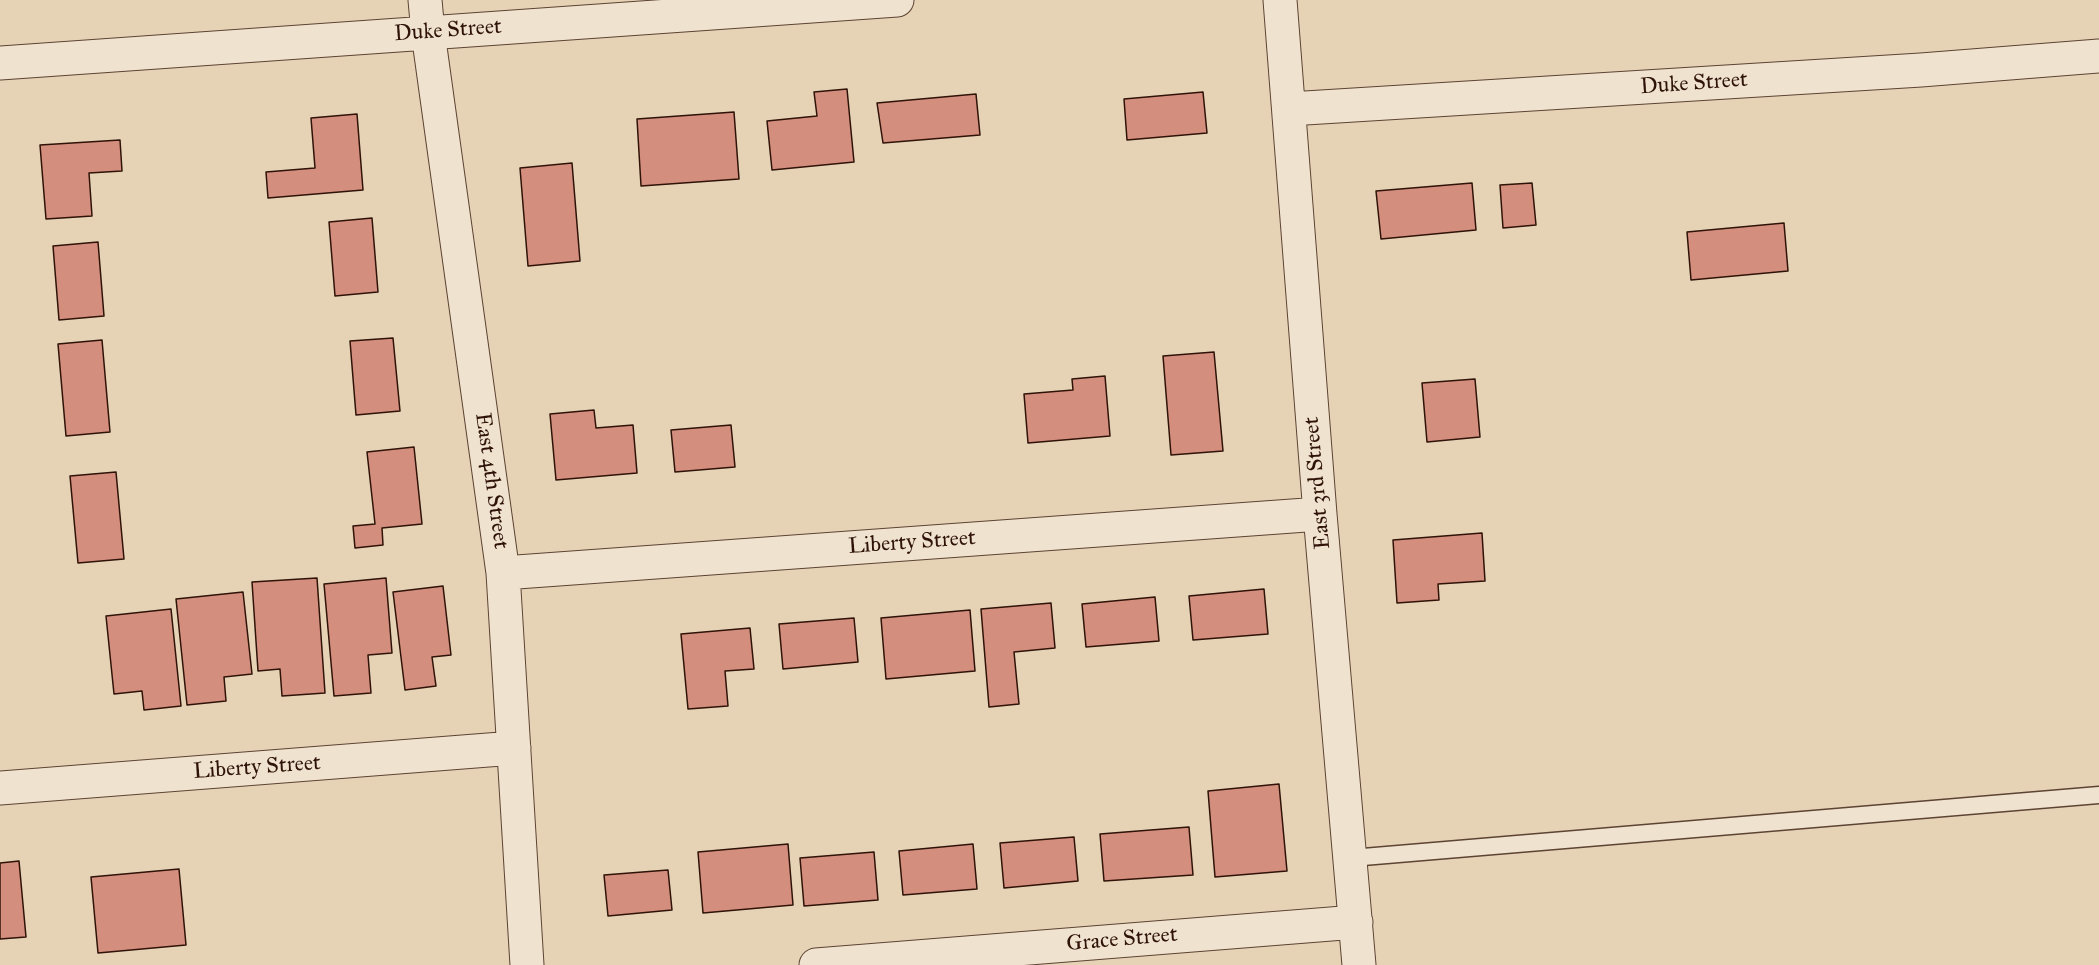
<!DOCTYPE html>
<html>
<head>
<meta charset="utf-8">
<style>
	body { margin:0 }
	canvas { display:block; background:#e6d2b5 }
</style>
</head>
<body>
<canvas width="2099" height="965"></canvas>
<script>
const ctx = document.querySelector('canvas').getContext('2d');
ctx.lineJoin = 'round';
function fill(path, color) { ctx.fillStyle = color; ctx.fill(path, 'evenodd'); }
function stroke(path, color, width, dash) { ctx.strokeStyle = color; ctx.lineWidth = width; ctx.lineCap = dash ? 'butt' : 'round'; ctx.setLineDash(dash || []); ctx.stroke(path); }
function drawText(font, color, halo, rows, align = 'center') {
  ctx.font = font + ' "IM FELL Great Primer",serif'; ctx.lineWidth = 6; ctx.setLineDash([]); ctx.textBaseline = 'middle'; ctx.strokeStyle = halo; ctx.fillStyle = color; for (const [text, x, y, turn = 0] of rows) {
    ctx.save(); ctx.translate(x, y); ctx.rotate((+turn || 0) * Math.PI / 180); ctx.textAlign = isNaN(turn) ? turn : align; if (halo) ctx.strokeText(text, 0, 0); ctx.fillText(text, 0, 0); ctx.restore();
  }
}
const building = new Path2D(`
	M 847,89 L 854,162 L 772,170 L 767,121 L 817,116 L 814,92 Z
	M 1203,92 L 1207,133 L 1127,140 L 1124,99 Z
	M 976,94 L 980,135 L 883,143 L 877,103 Z
	M 734,112 L 739,179 L 641,186 L 637,119 Z
	M 357,114 L 363,190 L 268,198 L 266,172 L 315,168 L 311,118 Z
	M 120,140 L 122,171 L 89,173 L 92,216 L 46,219 L 40,145 Z
	M 572,163 L 580,261 L 528,266 L 520,168 Z
	M 1472,183 L 1476,230 L 1381,239 L 1376,191 Z
	M 1532,183 L 1536,225 L 1503,228 L 1500,185 Z
	M 372,218 L 378,292 L 335,296 L 329,222 Z
	M 1784,223 L 1788,271 L 1691,280 L 1687,232 Z
	M 98,242 L 104,316 L 59,320 L 53,246 Z
	M 393,338 L 400,411 L 356,415 L 350,341 Z
	M 102,340 L 110,432 L 66,436 L 58,344 Z
	M 1214,352 L 1223,451 L 1171,455 L 1163,356 Z
	M 1105,376 L 1110,436 L 1028,443 L 1024,394 L 1073,390 L 1072,379 Z
	M 1475,379 L 1480,437 L 1427,442 L 1422,383 Z
	M 594,410 L 596,428 L 633,425 L 637,473 L 556,480 L 550,414 Z
	M 731,425 L 735,467 L 675,472 L 671,430 Z
	M 414,447 L 422,524 L 382,528 L 383,545 L 355,548 L 353,526 L 375,524 L 367,452 Z
	M 116,472 L 124,559 L 78,563 L 70,476 Z
	M 1482,533 L 1485,581 L 1438,584 L 1439,600 L 1397,603 L 1393,540 Z
	M 317,578 L 325,693 L 282,696 L 280,669 L 258,671 L 252,582 Z
	M 386,578 L 392,653 L 368,655 L 371,693 L 334,696 L 324,584 Z
	M 443,586 L 451,655 L 432,657 L 436,686 L 405,690 L 393,592 Z
	M 1264,589 L 1268,634 L 1193,640 L 1189,596 Z
	M 243,592 L 252,674 L 224,677 L 226,701 L 187,705 L 176,599 Z
	M 1155,597 L 1159,641 L 1086,647 L 1082,604 Z
	M 1051,603 L 1055,648 L 1014,652 L 1019,704 L 989,707 L 981,609 Z
	M 171,609 L 181,706 L 144,710 L 142,691 L 114,694 L 106,616 Z
	M 970,610 L 975,671 L 886,679 L 881,618 Z
	M 854,618 L 858,662 L 783,669 L 779,624 Z
	M 750,628 L 754,669 L 725,671 L 728,706 L 688,709 L 681,634 Z
	M 1279,784 L 1287,871 L 1215,877 L 1208,791 Z
	M 1189,827 L 1193,875 L 1104,881 L 1100,834 Z
	M 1074,837 L 1078,881 L 1004,888 L 1000,843 Z
	M 788,844 L 793,905 L 703,913 L 698,852 Z
	M 973,844 L 977,889 L 903,895 L 899,851 Z
	M 874,852 L 878,900 L 804,906 L 800,858 Z
	M 19,861 L 26,937 L 0,939 L 0,863 Z
	M 179,869 L 186,945 L 98,953 L 91,877 Z
	M 668,870 L 672,910 L 608,916 L 604,875 Z`);
fill(building, '#d48e7d');
stroke(building, '#2f1308', 1.5);
const lane = new Path2D(`
	M 1351,858 L 2099,795`);
const street = new Path2D(`
	M 425,0 L 428,33 L 503,573 L 527,965
	M 1280,0 L 1320,514 L 1359,965
	M 0,63 L 897,0
	M 1289,109 L 1921,70 L 2099,56
	M 503,573 L 1320,514
	M 0,788 L 514,748
	M 816,965 L 1356,922`);
stroke(lane, '#5d4333', 19);
stroke(street, '#5d4333', 35);
stroke(lane, '#efe2cf', 16);
stroke(street, '#efe2cf', 33);
drawText('22px', '#2f1308', '#efe2cf', [
	["Duke Street",448,31,-4],
	["Duke Street",1694,84,-4],
	["East 4th Street",491,481,82],
	["East 3rd Street",1318,483,-95],
	["Liberty Street",912,543,-4],
	["Liberty Street",257,768,-4],
	["Grace Street",1122,940,-5]
]);
</script>
</body>
</html>
